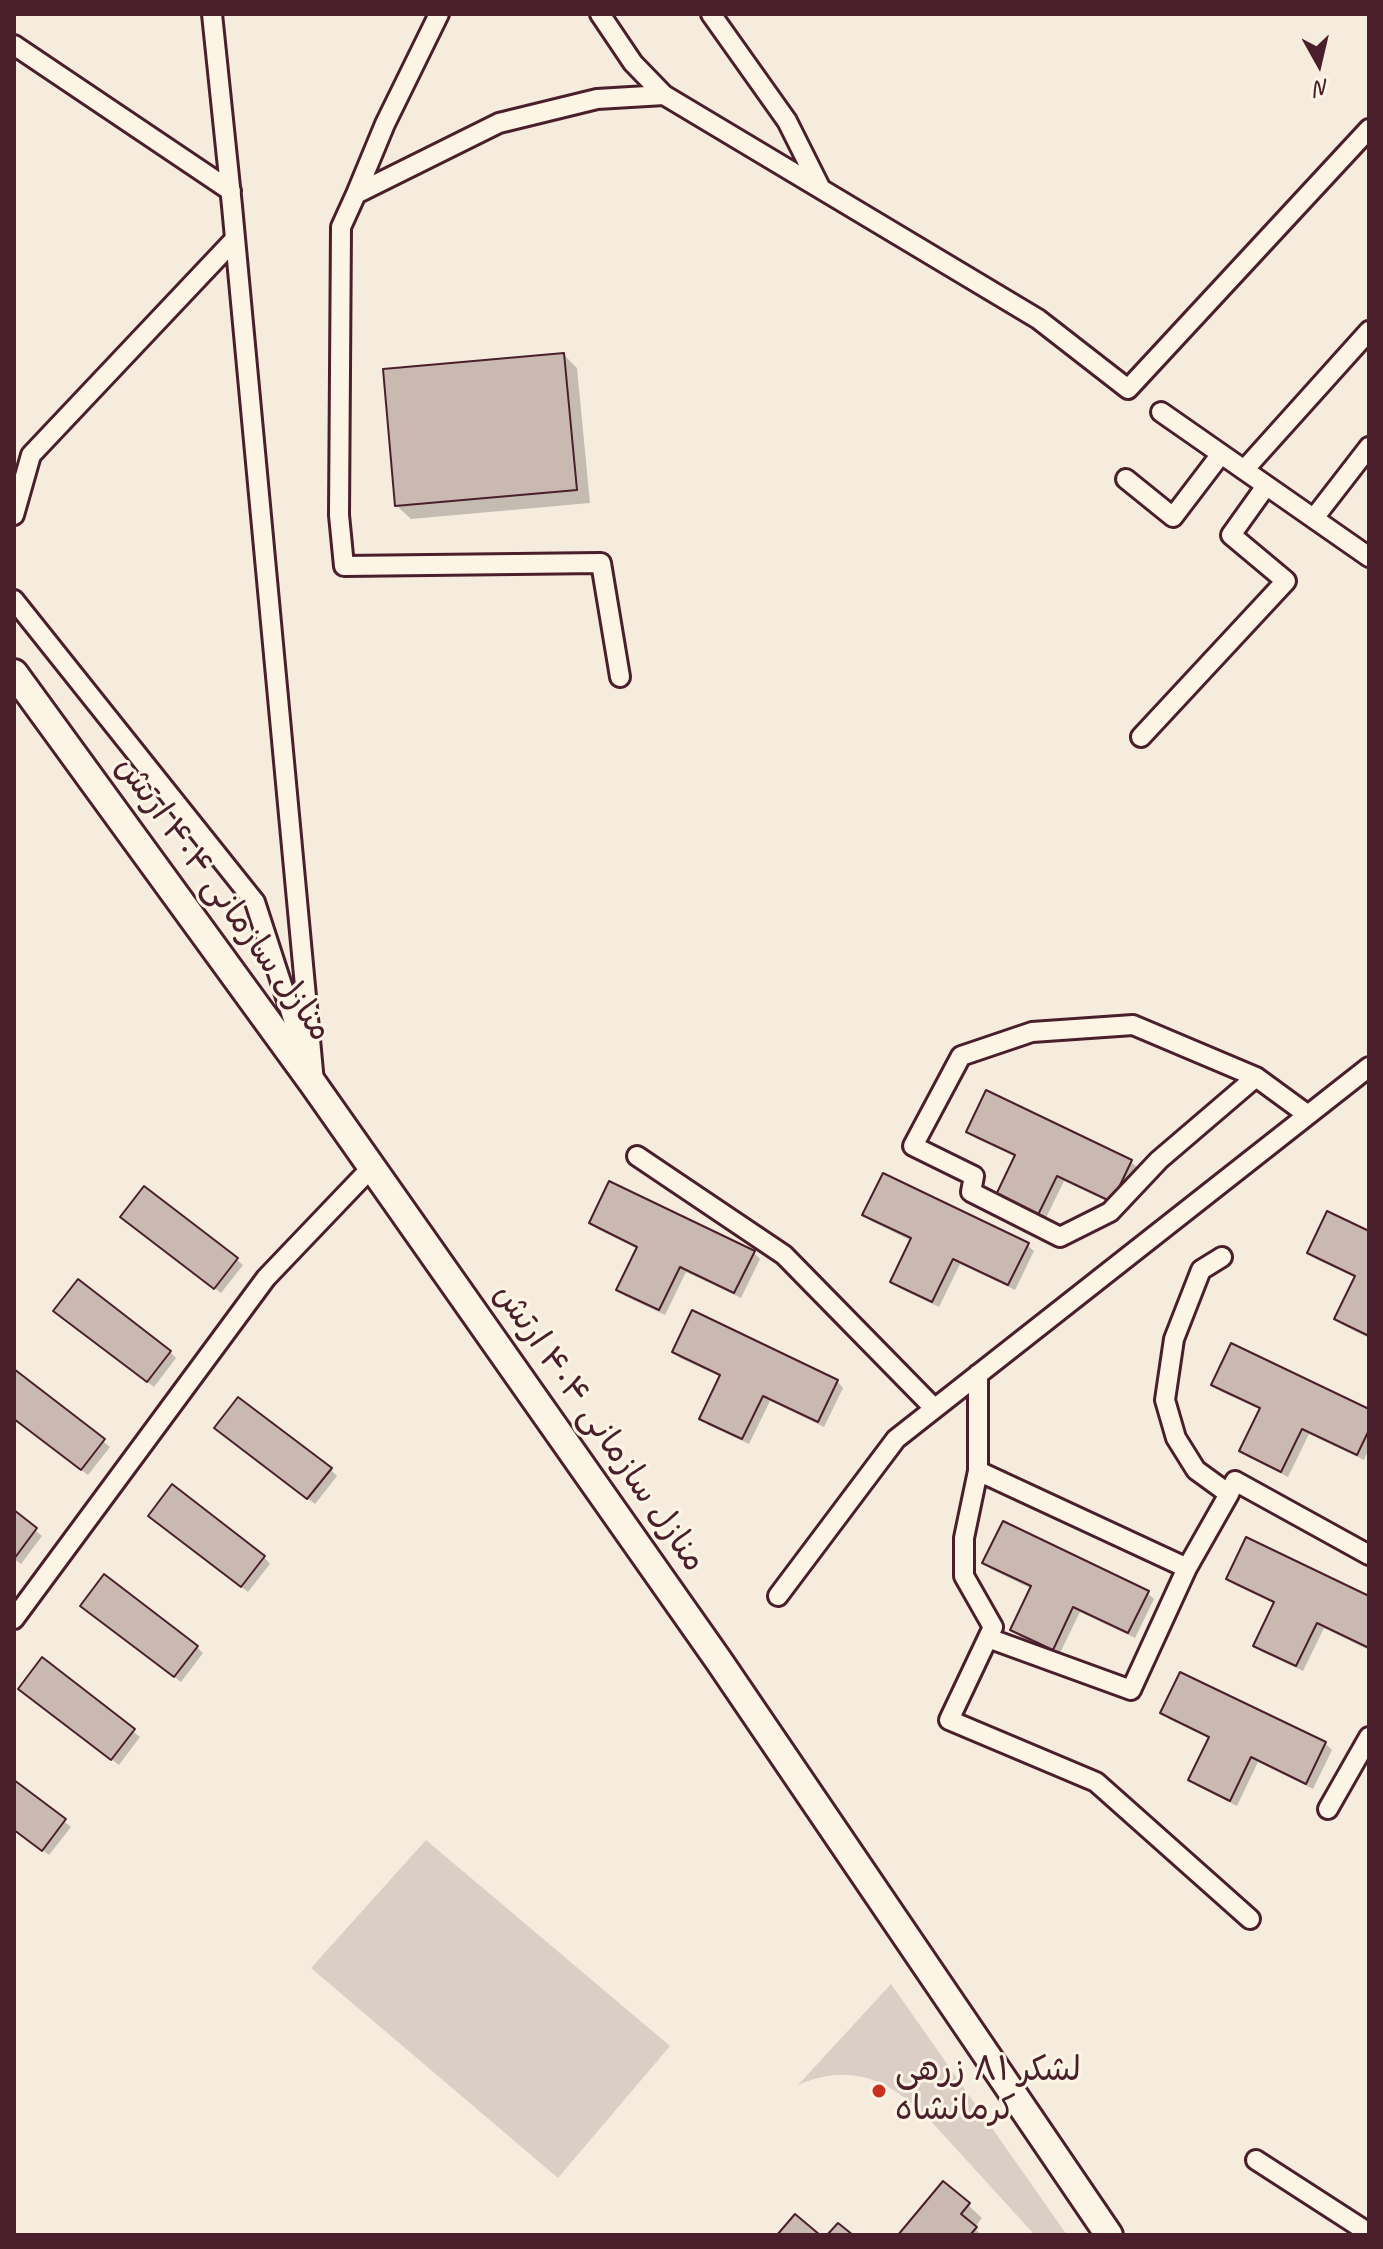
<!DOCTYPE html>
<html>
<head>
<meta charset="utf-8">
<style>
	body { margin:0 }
	#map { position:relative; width:1383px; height:2249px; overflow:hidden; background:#f5ecde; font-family:Caveat,sans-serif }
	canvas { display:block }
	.frame { position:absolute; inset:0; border:16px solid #4a1f2b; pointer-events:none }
	.north { position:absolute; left:1279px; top:24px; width:80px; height:80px; -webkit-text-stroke:6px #fcf5e5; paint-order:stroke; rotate:172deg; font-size:22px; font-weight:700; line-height:32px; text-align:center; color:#4a1f2b }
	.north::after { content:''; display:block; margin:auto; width:28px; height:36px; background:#4a1f2b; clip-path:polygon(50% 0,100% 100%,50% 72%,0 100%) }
</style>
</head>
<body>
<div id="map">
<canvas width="1383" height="2249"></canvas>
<div class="frame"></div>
<div class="north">N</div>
</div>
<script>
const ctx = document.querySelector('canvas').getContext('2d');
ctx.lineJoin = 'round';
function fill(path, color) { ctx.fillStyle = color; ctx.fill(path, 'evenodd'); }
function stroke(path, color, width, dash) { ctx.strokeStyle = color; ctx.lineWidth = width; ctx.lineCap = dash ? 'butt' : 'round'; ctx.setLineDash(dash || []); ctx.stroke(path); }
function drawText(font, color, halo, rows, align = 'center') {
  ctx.font = font + ' Caveat,"Playpen Sans Arabic",sans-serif'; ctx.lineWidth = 6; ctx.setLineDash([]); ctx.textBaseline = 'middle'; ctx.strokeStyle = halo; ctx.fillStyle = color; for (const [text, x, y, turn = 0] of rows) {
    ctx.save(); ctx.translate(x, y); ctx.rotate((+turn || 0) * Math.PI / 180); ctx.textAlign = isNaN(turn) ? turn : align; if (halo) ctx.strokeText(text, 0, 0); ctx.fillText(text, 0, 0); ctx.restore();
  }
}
fill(new Path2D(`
	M 426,1840 L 670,2046 L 558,2178 L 311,1968 Z
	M 891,1984 L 1067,2235 L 1031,2235 L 1032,2232 C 1008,2206 984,2179 960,2153 C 914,2102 873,2053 798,2085 Z`), '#dbcec4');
fill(new Path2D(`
	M 564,355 L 577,368 L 590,503 L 411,519 L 397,506 Z
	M 969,1131 L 1131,1162 L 1138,1168 L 1119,1207 L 1064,1181 L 1043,1224 L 1003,1205 L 1016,1157 L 975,1138 Z
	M 865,1214 L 1027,1245 L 1034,1251 L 1015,1290 L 960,1264 L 939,1307 L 899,1288 L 892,1281 L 912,1241 L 871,1221 Z
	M 129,1223 L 236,1259 L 243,1265 L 221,1293 Z
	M 591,1223 L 754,1253 L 760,1259 L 741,1298 L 686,1272 L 665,1315 L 625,1296 L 619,1290 L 638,1249 L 597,1229 Z
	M 1369,1233 L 1369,1338 L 1343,1325 L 1337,1319 L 1356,1278 L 1316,1259 L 1309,1252 Z
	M 62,1317 L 170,1352 L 176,1358 L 154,1387 Z
	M 674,1352 L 837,1381 L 843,1388 L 824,1427 L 770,1401 L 749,1444 L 708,1425 L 702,1418 L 721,1377 L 680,1358 Z
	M 14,1372 L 110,1447 L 88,1475 L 14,1419 Z
	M 1214,1384 L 1369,1411 L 1369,1449 L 1364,1460 L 1309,1434 L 1288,1477 L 1248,1457 L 1241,1451 L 1261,1410 L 1220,1391 Z
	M 223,1434 L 330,1469 L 337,1476 L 315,1504 Z
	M 14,1513 L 42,1536 L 21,1564 L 14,1559 Z
	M 157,1522 L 264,1557 L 270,1564 L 248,1592 Z
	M 985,1563 L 1147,1593 L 1154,1599 L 1135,1638 L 1080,1612 L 1059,1655 L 1019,1636 L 1012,1630 L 1032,1589 L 991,1569 Z
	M 1228,1578 L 1369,1598 L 1369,1650 L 1324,1628 L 1303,1671 L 1262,1652 L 1256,1645 L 1276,1604 L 1235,1585 Z
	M 89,1612 L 197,1647 L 203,1653 L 181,1682 Z
	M 42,1660 L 140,1737 L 119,1765 L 27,1695 Z
	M 1163,1713 L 1325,1743 L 1332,1750 L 1313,1789 L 1258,1762 L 1237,1806 L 1197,1786 L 1190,1780 L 1210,1739 L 1169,1719 Z
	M 14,1782 L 71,1827 L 49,1855 L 14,1829 Z
	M 968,2205 L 982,2218 L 974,2228 L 982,2235 L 901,2235 Z`), '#0003');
const building = new Path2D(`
	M 564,353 L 577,490 L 395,506 L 383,369 Z
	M 986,1090 L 1132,1160 L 1112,1202 L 1057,1176 L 1036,1219 L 994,1199 L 1015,1155 L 966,1132 Z
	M 883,1173 L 1029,1243 L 1008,1285 L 953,1259 L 932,1302 L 890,1282 L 911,1238 L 862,1215 Z
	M 609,1181 L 755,1251 L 734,1293 L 680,1267 L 659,1310 L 616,1290 L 637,1247 L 589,1223 Z
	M 144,1186 L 238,1258 L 214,1289 L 120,1217 Z
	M 1327,1211 L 1369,1231 L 1369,1336 L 1334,1319 L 1355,1276 L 1307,1253 Z
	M 78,1279 L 171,1351 L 147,1382 L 53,1311 Z
	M 692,1310 L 838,1380 L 818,1422 L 763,1396 L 742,1439 L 699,1419 L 720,1375 L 672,1352 Z
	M 1231,1343 L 1369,1409 L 1369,1430 L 1357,1455 L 1302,1429 L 1281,1472 L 1239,1451 L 1260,1408 L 1211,1385 Z
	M 14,1369 L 105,1439 L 81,1470 L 14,1419 Z
	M 238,1397 L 332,1468 L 307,1499 L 214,1428 Z
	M 172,1484 L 265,1556 L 241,1587 L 148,1516 Z
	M 14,1510 L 37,1528 L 14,1559 Z
	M 1003,1521 L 1149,1591 L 1128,1633 L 1073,1607 L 1053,1650 L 1010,1630 L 1031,1586 L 982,1563 Z
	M 1246,1537 L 1369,1596 L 1369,1648 L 1317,1623 L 1296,1666 L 1253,1646 L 1274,1602 L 1226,1579 Z
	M 104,1574 L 198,1646 L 174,1677 L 80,1606 Z
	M 42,1657 L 135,1729 L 111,1760 L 18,1689 Z
	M 1180,1672 L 1326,1742 L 1306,1784 L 1251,1757 L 1230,1801 L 1188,1780 L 1209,1737 L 1160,1713 Z
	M 14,1780 L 66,1819 L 42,1851 L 14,1830 Z
	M 943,2181 L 970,2203 L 961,2214 L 977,2227 L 970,2235 L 898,2235 Z
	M 795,2214 L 820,2235 L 777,2235 Z
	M 838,2223 L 853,2235 L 827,2235 Z`);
fill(building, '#cab9b1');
stroke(building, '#4a1f2b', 2);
const street = new Path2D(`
	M 212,14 L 232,206 L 314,1082
	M 600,14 L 633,63 L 664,95
	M 711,14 L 787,121 L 820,187
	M 14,45 L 231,191
	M 356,194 L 385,124 L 439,14
	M 1161,412 L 1369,557
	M 1244,470 L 1369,331
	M 1126,479 L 1173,517 L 1221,454
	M 14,515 L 31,455 L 235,239
	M 1314,518 L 1369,447
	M 14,600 L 255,902 L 304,1053
	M 620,677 L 601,563 L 344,566 L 339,515 L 341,227 L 356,194 L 499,123 L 597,99 L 664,95 L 1038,319 L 1128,389 L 1369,129
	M 1141,737 L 1286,581 L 1231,535 L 1266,486
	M 1256,1077 L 1159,1160 L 1110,1212 L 1060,1237 L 971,1192 L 974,1176 L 913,1146 L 961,1056 L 1032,1032 L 1133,1025 L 1256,1077 L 1308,1115
	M 637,1156 L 784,1255 L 934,1408
	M 978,1374 L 978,1471 L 964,1538 L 964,1576 L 993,1627 L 949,1720 L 1096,1782 L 1250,1919
	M 978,1471 L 1187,1568
	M 1229,1494 L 1235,1481 L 1369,1555
	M 778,1596 L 896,1439 L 1369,1067
	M 14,1619 L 266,1278 L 372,1167
	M 988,1638 L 1131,1690 L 1187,1568 L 1229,1494 L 1196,1470 L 1176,1438 L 1165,1400 L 1174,1339 L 1201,1270 L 1222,1257
	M 1328,1809 L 1369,1737
	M 1256,2160 L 1369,2233`);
const secondary = new Path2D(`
	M 14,673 L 314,1085 L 719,1661 L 1109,2235`);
stroke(street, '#4a1f2b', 24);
stroke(secondary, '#4a1f2b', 32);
stroke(street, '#fcf5e5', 18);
stroke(secondary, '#fcf5e5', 26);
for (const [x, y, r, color] of [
	[879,2091,8,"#c8321e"]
]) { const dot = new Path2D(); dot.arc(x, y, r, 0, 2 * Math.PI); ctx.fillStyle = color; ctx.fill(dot); stroke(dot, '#fcf5e5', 3); }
drawText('34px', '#4a1f2b', '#fcf5e5', [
	["منازل سازمانی ۴۰۴ ارتش",223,899,54],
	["منازل سازمانی ۴۰۴ ارتش",599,1428,55]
]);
drawText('34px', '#4a1f2b', '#fcf5e5', [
	["لشکر ۸۱ زرهی",895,2071],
	["کرمانشاه",895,2110]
], 'left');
</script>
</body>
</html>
